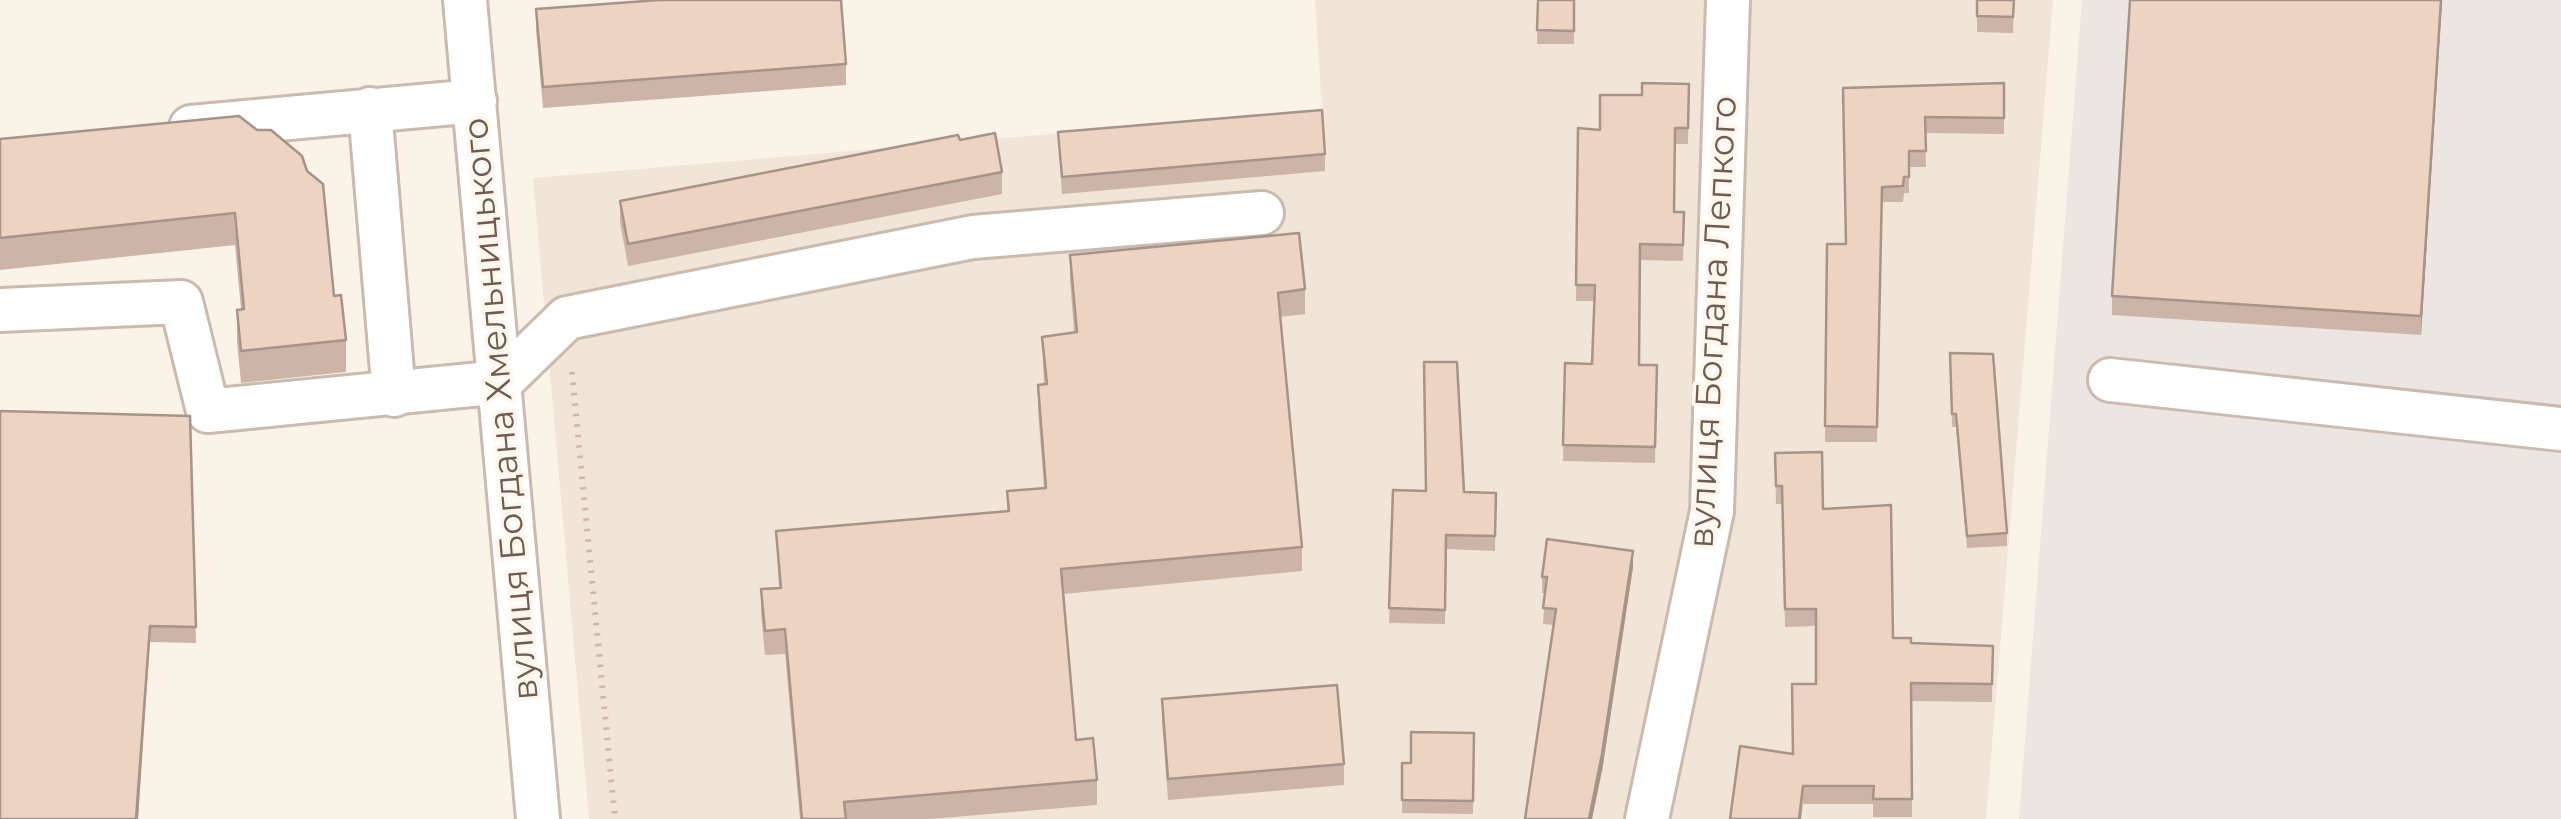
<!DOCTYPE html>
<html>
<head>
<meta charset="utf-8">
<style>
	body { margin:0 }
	canvas { display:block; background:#faf3e8 }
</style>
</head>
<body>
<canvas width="2561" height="819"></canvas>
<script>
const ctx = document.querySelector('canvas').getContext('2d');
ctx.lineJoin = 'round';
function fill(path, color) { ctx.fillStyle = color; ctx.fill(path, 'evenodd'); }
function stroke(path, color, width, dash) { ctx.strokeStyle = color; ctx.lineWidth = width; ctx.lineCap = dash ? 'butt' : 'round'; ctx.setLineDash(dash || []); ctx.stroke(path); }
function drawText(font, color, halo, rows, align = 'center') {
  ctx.font = font + ' Montserrat,sans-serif'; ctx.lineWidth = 8; ctx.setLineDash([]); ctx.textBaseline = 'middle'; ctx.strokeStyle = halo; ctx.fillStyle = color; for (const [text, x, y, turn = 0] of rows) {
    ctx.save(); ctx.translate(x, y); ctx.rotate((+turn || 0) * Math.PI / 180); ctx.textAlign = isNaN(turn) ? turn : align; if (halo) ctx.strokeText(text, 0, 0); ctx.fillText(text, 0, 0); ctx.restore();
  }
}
fill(new Path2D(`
	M 1315,0 L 2053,0 L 1986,819 L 589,819 L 533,178 L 1322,111 Z`), '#f1e5d7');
fill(new Path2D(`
	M 2082,0 L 2561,0 L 2561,819 L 2019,819 Z`), '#ebe6e1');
const minor = new Path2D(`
	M 465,0 L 538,819
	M 370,109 L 394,395
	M 191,127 L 475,101
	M 0,310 L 181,302 L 208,411 L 501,382 L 567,318 L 973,237 L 1262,213
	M 2110,380 L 2561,429
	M 1647,819 L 1712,511 L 1728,0`);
stroke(minor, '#cbbbaf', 48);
stroke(new Path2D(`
	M 572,372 L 615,819`), '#d2b6a5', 6, [2.5, 8]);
stroke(minor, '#fff', 42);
fill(new Path2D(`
	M 1538,0 L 1575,0 L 1574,44 L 1537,44 Z
	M 1977,0 L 2014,0 L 2013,33 L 1977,32 Z
	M 2442,0 L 2421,335 L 2112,315 L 2112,296 Z
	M 536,9 L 846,64 L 846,85 L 543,108 L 536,30 Z
	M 2004,83 L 2004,134 L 1925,133 L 1926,167 L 1909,167 L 1909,193 L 1904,193 L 1903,202 L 1882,202 L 1877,442 L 1825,442 L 1827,244 L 1846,244 L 1843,88 Z
	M 1689,84 L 1688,144 L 1675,144 L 1674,212 L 1684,212 L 1683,261 L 1640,260 L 1639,365 L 1657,365 L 1655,463 L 1563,461 L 1565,363 L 1592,364 L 1594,301 L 1576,301 L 1578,128 L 1600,130 L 1642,95 Z
	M 239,116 L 334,296 L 346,340 L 346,372 L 241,383 L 237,342 L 237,310 L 241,309 L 235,245 L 0,270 L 0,139 Z
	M 1058,132 L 1325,154 L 1325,171 L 1062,194 Z
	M 960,140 L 1002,172 L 1002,194 L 628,266 L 620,222 L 620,201 Z
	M 1070,255 L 1305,289 L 1305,314 L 1280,317 L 1302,547 L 1302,571 L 1063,594 L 1076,740 L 1097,780 L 1097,805 L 930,819 L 800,819 L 785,654 L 765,655 L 761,614 L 761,589 L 779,588 L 776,531 L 1007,511 L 1007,491 L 1044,488 L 1038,410 L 1038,385 L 1044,385 L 1042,337 L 1074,332 L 1070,279 Z
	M 1950,353 L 2007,533 L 2007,546 L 1967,548 L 1956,427 L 1952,427 Z
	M 190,416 L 196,643 L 150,642 L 138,819 L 0,819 Z
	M 1775,453 L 1823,509 L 1893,638 L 1911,643 L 1993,646 L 1992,702 L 1912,701 L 1912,817 L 1873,817 L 1873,804 L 1803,804 L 1801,819 L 1730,819 L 1793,754 L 1816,684 L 1816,626 L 1785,627 L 1782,504 L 1776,504 Z
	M 1393,490 L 1496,493 L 1495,551 L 1446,549 L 1445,624 L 1389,623 Z
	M 1633,567 L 1602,771 L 1554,625 L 1543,624 L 1545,593 L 1542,593 L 1542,577 Z
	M 1162,699 L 1344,764 L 1344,785 L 1168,800 L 1162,721 Z
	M 1474,733 L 1473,814 L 1402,813 L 1402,763 L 1411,763 Z`), '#ccb5a7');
fill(new Path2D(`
	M 2441,0 L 2442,0 L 2421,335 L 2421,316 Z
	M 1633,551 L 1633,567 L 1602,771 L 1592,819 L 1589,819 Z
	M 150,626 L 138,819 L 136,819 Z
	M 1803,786 L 1801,819 L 1799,819 Z`), '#a69488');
const building = new Path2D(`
	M 659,0 L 841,0 L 846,64 L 543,87 L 536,9 Z
	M 1538,0 L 1574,0 L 1574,31 L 1537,30 Z
	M 1977,0 L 2014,0 L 2013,17 L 1977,16 Z
	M 2130,0 L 2441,0 L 2421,316 L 2112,296 Z
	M 1642,83 L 1689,84 L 1688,128 L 1675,128 L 1674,212 L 1684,212 L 1683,245 L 1640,244 L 1639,365 L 1657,365 L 1655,447 L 1563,445 L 1565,363 L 1592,364 L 1595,285 L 1576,285 L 1578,128 L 1600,130 L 1600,95 L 1642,95 Z
	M 2004,83 L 2004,118 L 1925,117 L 1926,151 L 1909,151 L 1909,177 L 1904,177 L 1903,186 L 1882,187 L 1877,427 L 1825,426 L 1827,244 L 1846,244 L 1843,88 Z
	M 1322,110 L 1325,154 L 1062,177 L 1058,132 Z
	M 239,116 L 257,130 L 271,130 L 302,156 L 307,171 L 323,184 L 334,296 L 341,295 L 346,340 L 241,351 L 237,310 L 244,309 L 235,213 L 0,238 L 0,139 Z
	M 995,133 L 1002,172 L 628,244 L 620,201 L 958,135 L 960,140 Z
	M 1299,233 L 1305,289 L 1278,293 L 1302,547 L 1061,569 L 1076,740 L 1093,738 L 1097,780 L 844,802 L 846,819 L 802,819 L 785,629 L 765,631 L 761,589 L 781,588 L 776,531 L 1009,511 L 1007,491 L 1046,488 L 1038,385 L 1047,384 L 1042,337 L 1077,332 L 1070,255 Z
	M 1950,353 L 1993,354 L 2007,533 L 1967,536 L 1956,414 L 1952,414 Z
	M 1424,362 L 1457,362 L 1464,492 L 1496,493 L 1495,536 L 1446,535 L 1445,610 L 1389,608 L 1393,490 L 1426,491 Z
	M 0,411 L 190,416 L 196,627 L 150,626 L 136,819 L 0,819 Z
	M 1822,452 L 1823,509 L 1891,505 L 1893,638 L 1911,638 L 1911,643 L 1993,646 L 1992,684 L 1911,683 L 1912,799 L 1873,799 L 1874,786 L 1803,786 L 1799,819 L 1730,819 L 1740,746 L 1793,754 L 1792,684 L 1816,684 L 1816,609 L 1785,609 L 1782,486 L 1776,486 L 1775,453 Z
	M 1547,539 L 1633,551 L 1602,754 L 1589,819 L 1525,819 L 1556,609 L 1543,608 L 1547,577 L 1542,577 Z
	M 1337,685 L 1344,764 L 1168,779 L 1162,699 Z
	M 1411,732 L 1474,733 L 1473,801 L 1402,800 L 1402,763 L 1411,763 Z`);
fill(building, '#edd3c2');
stroke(building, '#a69488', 2.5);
drawText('35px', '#715a4e', '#fdf7ee', [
	["вулиця Богдана Лепкого",1714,322,-87],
	["вулиця Богдана Хмельницького",502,409,-95]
]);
</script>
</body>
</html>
